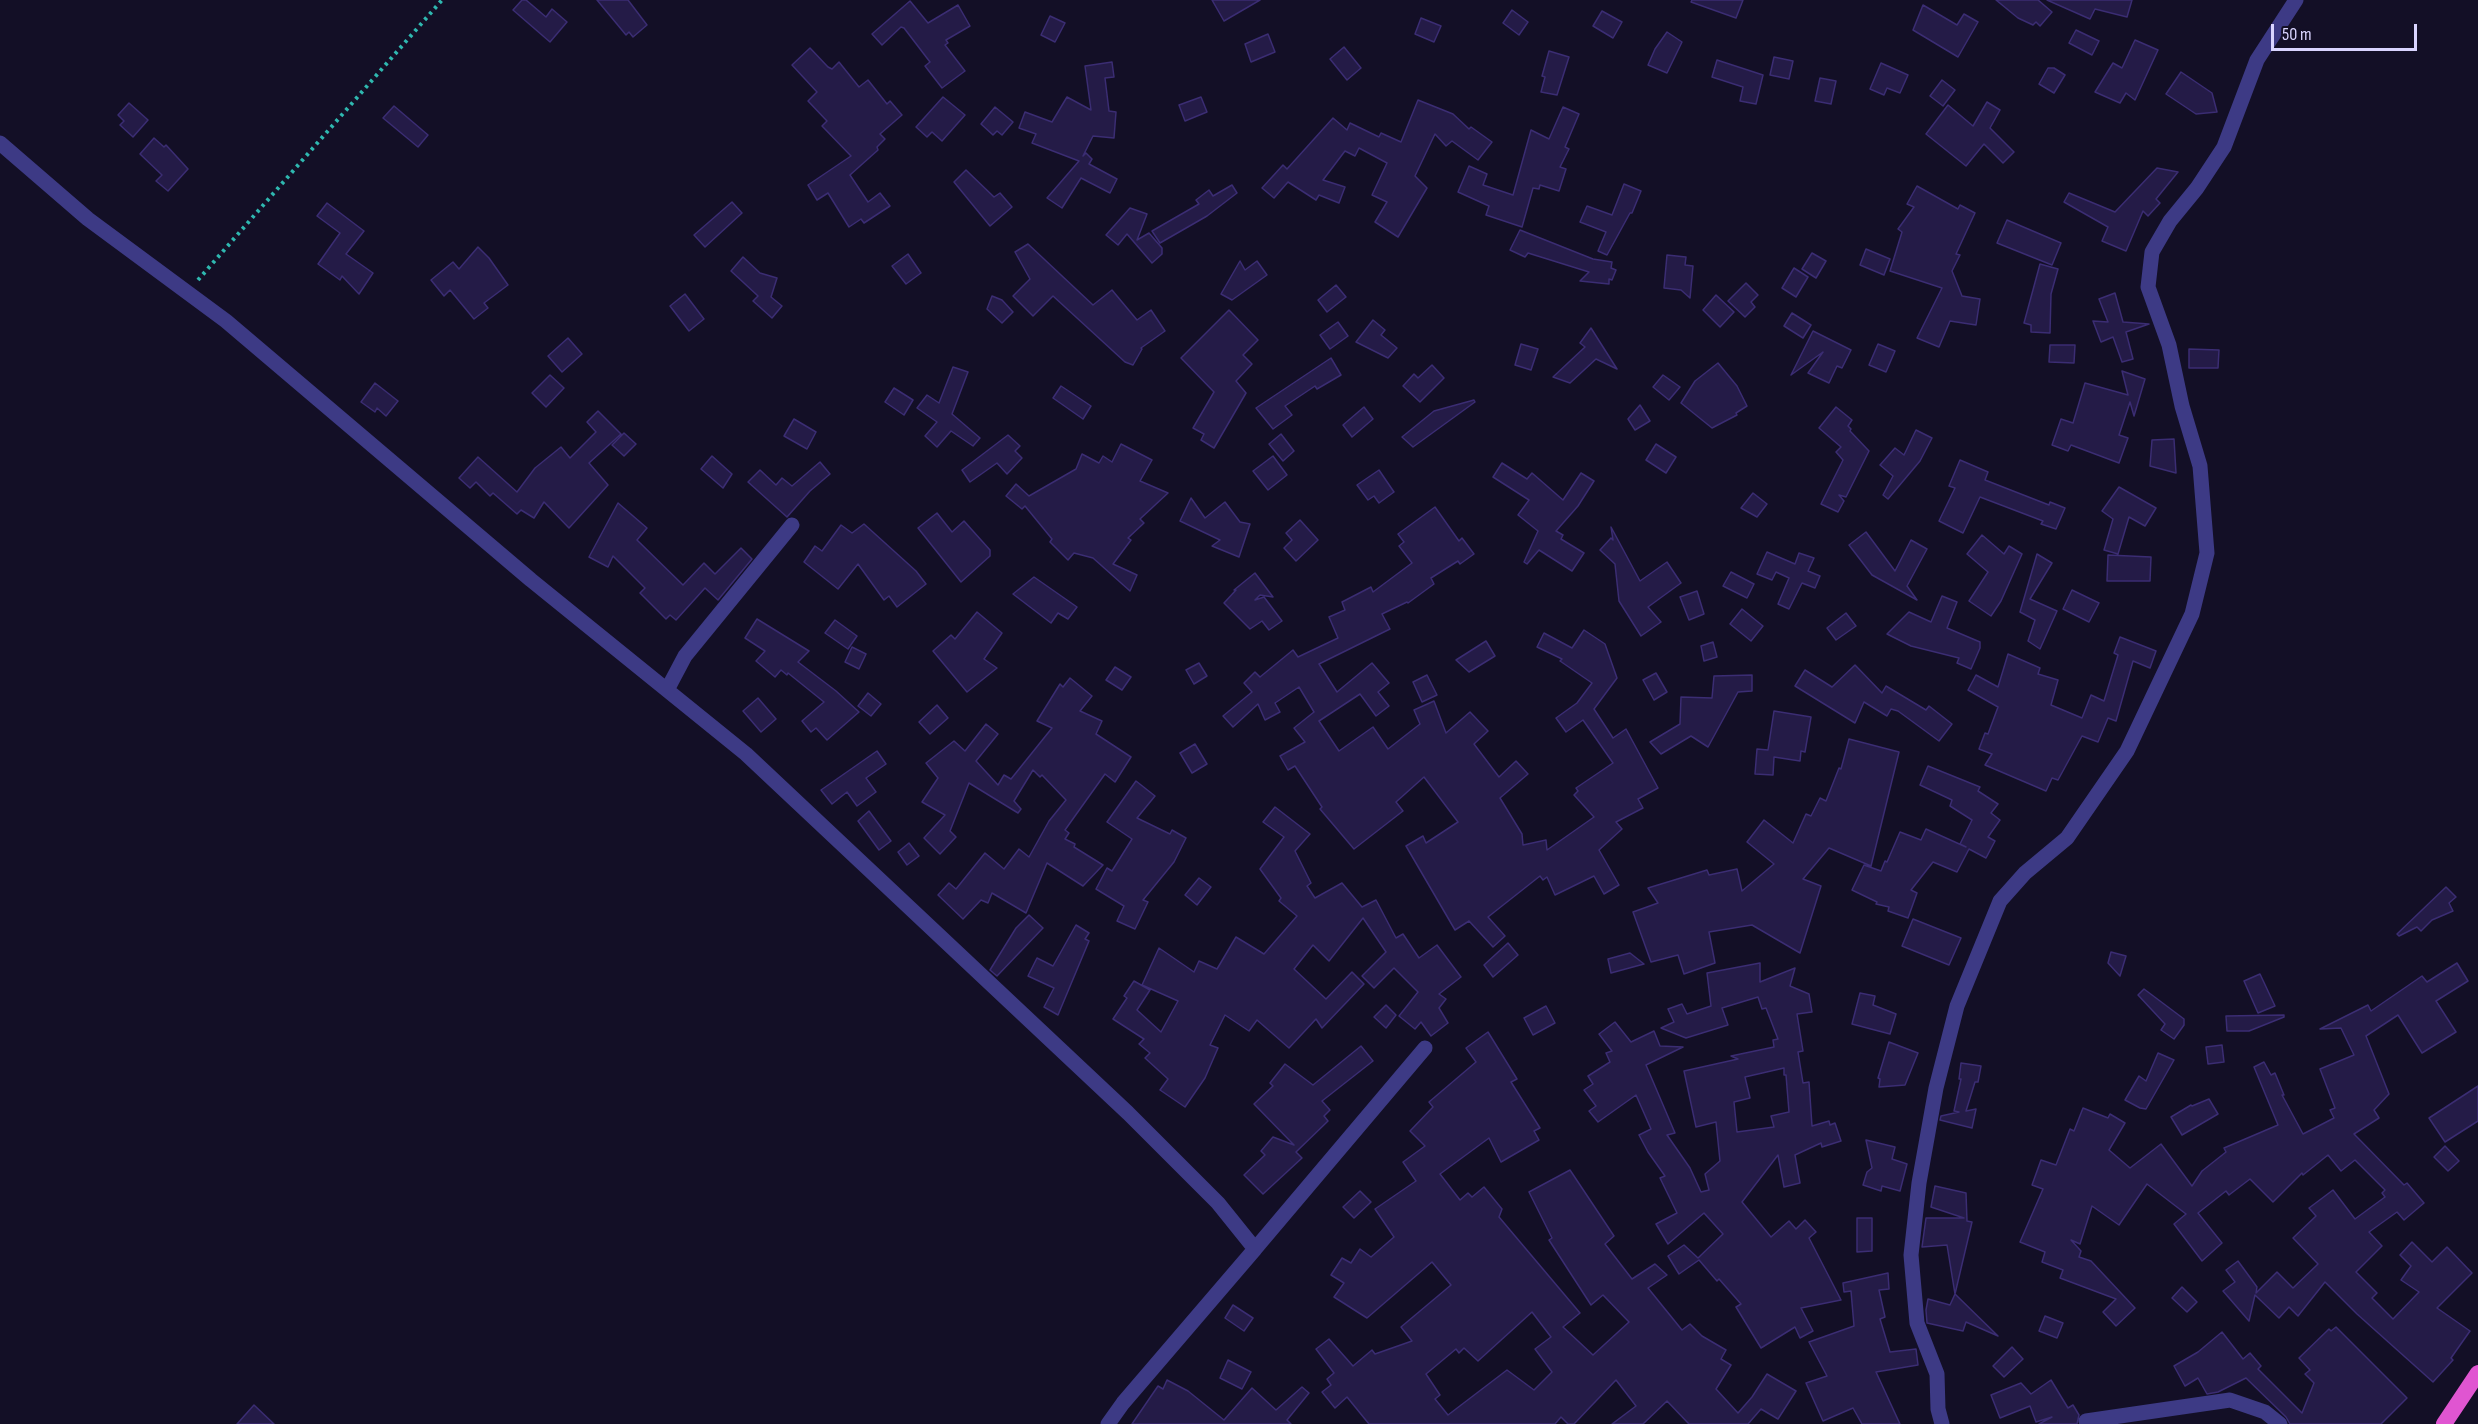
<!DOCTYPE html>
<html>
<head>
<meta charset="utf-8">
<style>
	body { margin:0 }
	#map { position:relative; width:2478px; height:1424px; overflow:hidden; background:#130f26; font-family:"Sofia Sans Condensed",sans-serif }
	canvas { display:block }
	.scale { position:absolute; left:2271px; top:24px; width:146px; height:27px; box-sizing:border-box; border:3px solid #d9d4ff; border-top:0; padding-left:8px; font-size:18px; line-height:21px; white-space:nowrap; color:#d9d4ff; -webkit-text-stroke:4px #130f26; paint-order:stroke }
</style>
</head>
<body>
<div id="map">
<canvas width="2478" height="1424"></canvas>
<div class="scale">50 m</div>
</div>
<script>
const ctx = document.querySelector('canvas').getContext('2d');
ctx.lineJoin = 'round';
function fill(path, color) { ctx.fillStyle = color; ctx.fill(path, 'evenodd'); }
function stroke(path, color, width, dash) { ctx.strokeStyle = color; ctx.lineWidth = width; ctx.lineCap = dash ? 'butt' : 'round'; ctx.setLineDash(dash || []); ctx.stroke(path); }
const building = new Path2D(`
	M 522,0 L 526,0 L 546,17 L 552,9 L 567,22 L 550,42 L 513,10 Z
	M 597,0 L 628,0 L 647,25 L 633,37 L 629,32 L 626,35 Z
	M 1212,0 L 1260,0 L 1224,21 Z
	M 1692,0 L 1743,0 L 1736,18 L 1691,2 Z
	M 1996,0 L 2038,0 L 2052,12 L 2040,26 L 2036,22 L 2033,25 L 2018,18 Z
	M 2047,0 L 2132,0 L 2127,17 L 2095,9 L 2090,19 Z
	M 910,1 L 928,23 L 958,5 L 970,26 L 946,40 L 948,43 L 945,45 L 965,71 L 942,88 L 925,66 L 930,62 L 904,28 L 901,27 L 882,45 L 872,34 Z
	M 1923,5 L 1957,25 L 1964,14 L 1978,22 L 1958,57 L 1913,30 Z
	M 1512,10 L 1528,22 L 1519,35 L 1503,23 Z
	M 1602,11 L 1622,22 L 1613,38 L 1593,26 Z
	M 1050,16 L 1065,23 L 1055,42 L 1041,35 Z
	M 1421,18 L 1441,26 L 1434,42 L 1415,34 Z
	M 2076,30 L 2099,41 L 2092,55 L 2069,43 Z
	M 1667,32 L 1682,42 L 1667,73 L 1648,65 L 1655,49 Z
	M 1268,34 L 1275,52 L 1251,62 L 1245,44 Z
	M 2135,40 L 2158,50 L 2135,100 L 2126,93 L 2120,103 L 2095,92 L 2113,63 L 2122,68 Z
	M 1344,47 L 1361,68 L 1347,80 L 1330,59 Z
	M 810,48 L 828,67 L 832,69 L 839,62 L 859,87 L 868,80 L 887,104 L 890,101 L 902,115 L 880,134 L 885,139 L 877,147 L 878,150 L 850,175 L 868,202 L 880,193 L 890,206 L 864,223 L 861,219 L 849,227 L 828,193 L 817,200 L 808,185 L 851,156 L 822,126 L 827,121 L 808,101 L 817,92 L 792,65 Z
	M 1549,51 L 1569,57 L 1557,95 L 1541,92 L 1545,77 L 1542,76 Z
	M 1774,57 L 1793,61 L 1789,79 L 1770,75 Z
	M 1717,60 L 1763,75 L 1756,104 L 1740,101 L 1743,87 L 1712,77 Z
	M 1112,62 L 1114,77 L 1105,78 L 1109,111 L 1116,112 L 1114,138 L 1093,136 L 1083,156 L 1086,153 L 1092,159 L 1089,164 L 1117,179 L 1110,193 L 1081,178 L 1062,208 L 1047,198 L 1079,161 L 1032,143 L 1036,134 L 1019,128 L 1025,112 L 1052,122 L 1067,97 L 1091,110 L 1085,66 Z
	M 1881,63 L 1908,75 L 1900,93 L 1887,88 L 1884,95 L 1870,89 Z
	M 2048,68 L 2054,68 L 2065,75 L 2054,93 L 2039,84 Z
	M 2181,72 L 2212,93 L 2217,112 L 2196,114 L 2166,94 Z
	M 1820,78 L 1836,81 L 1831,104 L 1815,101 Z
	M 1942,80 L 1955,90 L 1943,106 L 1930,96 Z
	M 943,97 L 965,115 L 942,141 L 932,132 L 927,137 L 916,127 Z
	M 1201,97 L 1207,112 L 1185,121 L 1179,105 Z
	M 1418,100 L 1453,114 L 1469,129 L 1471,127 L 1492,142 L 1478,160 L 1452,141 L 1446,146 L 1435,134 L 1415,176 L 1427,188 L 1398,237 L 1375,222 L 1387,202 L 1372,195 L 1387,163 L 1359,148 L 1355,156 L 1345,151 L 1323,180 L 1345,187 L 1339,203 L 1319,195 L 1316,200 L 1288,182 L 1274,198 L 1262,188 L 1283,165 L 1287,169 L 1333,118 L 1347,130 L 1350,123 L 1379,137 L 1381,133 L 1401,142 Z
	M 1987,102 L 2000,110 L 1990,128 L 2014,152 L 2003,163 L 1984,144 L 1966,166 L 1926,134 L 1948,105 L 1973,126 Z
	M 129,103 L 148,120 L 133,137 L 120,125 L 124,121 L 118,115 Z
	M 394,106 L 428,135 L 418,147 L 383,118 Z
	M 995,107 L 1013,122 L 1002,135 L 997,131 L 993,135 L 981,124 Z
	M 1563,107 L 1579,114 L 1565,147 L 1569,149 L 1560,167 L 1566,169 L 1559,191 L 1540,185 L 1539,189 L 1533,188 L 1522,227 L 1486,215 L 1489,206 L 1458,192 L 1469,166 L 1487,174 L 1483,185 L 1513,195 L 1531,130 L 1549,139 Z
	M 154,138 L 164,147 L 166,145 L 188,169 L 168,191 L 156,181 L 162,175 L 140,154 Z
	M 2157,168 L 2178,172 L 2156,199 L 2160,203 L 2148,216 L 2143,211 L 2126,251 L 2102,241 L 2108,227 L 2064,202 L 2069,193 L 2115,212 Z
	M 966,170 L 994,197 L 1000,193 L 1012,207 L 990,226 L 954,182 Z
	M 1624,184 L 1641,191 L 1632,213 L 1630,213 L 1607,255 L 1598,251 L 1606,232 L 1580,222 L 1587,206 L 1612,215 Z
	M 1232,185 L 1237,193 L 1207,216 L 1160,243 L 1152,231 L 1199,204 L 1196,200 L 1209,190 L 1213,196 Z
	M 1917,186 L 1958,209 L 1960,205 L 1975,213 L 1956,254 L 1960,255 L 1952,271 L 1962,296 L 1980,299 L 1976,325 L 1950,321 L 1939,347 L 1917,338 L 1942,288 L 1890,271 L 1902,232 L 1898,229 L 1914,207 L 1907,204 Z
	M 732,202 L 742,213 L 705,247 L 694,235 Z
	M 327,203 L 364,231 L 346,254 L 373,273 L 359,294 L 342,276 L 340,280 L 318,264 L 340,233 L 317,216 Z
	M 1130,208 L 1147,214 L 1137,240 L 1149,233 L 1162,248 L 1162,254 L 1152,263 L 1127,234 L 1118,245 L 1106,235 Z
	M 2007,220 L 2061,243 L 2052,265 L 1997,243 Z
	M 1520,230 L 1593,259 L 1612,262 L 1611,268 L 1616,270 L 1612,280 L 1609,279 L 1609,284 L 1580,281 L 1589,272 L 1528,253 L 1525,257 L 1510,250 Z
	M 1028,244 L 1093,305 L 1112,290 L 1137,320 L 1151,310 L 1165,331 L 1141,348 L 1142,349 L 1133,365 L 1125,362 L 1053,296 L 1033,316 L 1013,296 L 1030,279 L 1015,252 Z
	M 478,247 L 489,258 L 508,285 L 484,303 L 488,308 L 474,319 L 450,290 L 444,296 L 431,280 L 453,262 L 459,269 Z
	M 1866,249 L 1890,259 L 1884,275 L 1860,265 Z
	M 1812,253 L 1826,261 L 1816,278 L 1802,269 Z
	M 908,254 L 921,273 L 906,284 L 892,266 Z
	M 1667,255 L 1686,257 L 1685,265 L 1693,266 L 1690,298 L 1681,290 L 1664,288 Z
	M 743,257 L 760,273 L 777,278 L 771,297 L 782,306 L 772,318 L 753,301 L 758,296 L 731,271 Z
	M 1240,261 L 1245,270 L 1257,261 L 1267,275 L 1232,300 L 1221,294 Z
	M 2040,264 L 2058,269 L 2051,294 L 2050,333 L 2031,332 L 2031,325 L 2024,323 Z
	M 1794,268 L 1808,277 L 1796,297 L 1782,288 Z
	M 1746,283 L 1758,295 L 1751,302 L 1755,307 L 1745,317 L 1728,301 Z
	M 1336,285 L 1346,297 L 1327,312 L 1318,300 Z
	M 2115,293 L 2123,322 L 2149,324 L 2126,332 L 2133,359 L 2122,362 L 2113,337 L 2101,342 L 2093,321 L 2108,322 L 2099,299 Z
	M 685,294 L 704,319 L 689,331 L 670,306 Z
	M 1716,295 L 1734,312 L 1720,327 L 1703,310 Z
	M 992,296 L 1002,300 L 1013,312 L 1002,323 L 987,309 Z
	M 1229,310 L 1258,340 L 1243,355 L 1252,364 L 1236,381 L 1246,393 L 1214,448 L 1201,440 L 1204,434 L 1193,428 L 1214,392 L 1181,358 Z
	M 1792,313 L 1811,325 L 1803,338 L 1784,326 Z
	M 1373,320 L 1385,330 L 1381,335 L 1397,348 L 1388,358 L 1356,342 Z
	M 1338,322 L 1348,336 L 1330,349 L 1320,335 Z
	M 1591,328 L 1617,369 L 1596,359 L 1570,383 L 1553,377 L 1585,347 L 1580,343 Z
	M 1813,331 L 1851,350 L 1842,368 L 1837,366 L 1829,383 L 1808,373 L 1823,352 L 1791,375 Z
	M 568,338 L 582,354 L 562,372 L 548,356 Z
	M 1521,344 L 1538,349 L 1531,370 L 1515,365 Z
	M 1878,344 L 1895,351 L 1886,372 L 1869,365 Z
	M 2050,345 L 2075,345 L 2074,363 L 2049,362 Z
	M 2189,349 L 2219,350 L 2218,368 L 2189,368 Z
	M 1331,358 L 1341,375 L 1317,389 L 1315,386 L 1285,406 L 1292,415 L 1273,429 L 1256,408 Z
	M 1718,363 L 1737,386 L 1747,406 L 1736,413 L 1737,415 L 1712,428 L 1681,403 L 1695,381 Z
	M 1432,365 L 1444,378 L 1420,402 L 1403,386 L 1414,374 L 1418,378 Z
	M 953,367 L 968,372 L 952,414 L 980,438 L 973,446 L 951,431 L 937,447 L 925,436 L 937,422 L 917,408 L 927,395 L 939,403 Z
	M 2122,371 L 2145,379 L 2134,416 L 2130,402 L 2119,435 L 2128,438 L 2119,463 L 2071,445 L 2068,451 L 2052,445 L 2061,419 L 2073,423 L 2085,383 L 2128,395 Z
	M 550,375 L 564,388 L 546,407 L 532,393 Z
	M 1663,375 L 1680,387 L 1669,400 L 1653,387 Z
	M 375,383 L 398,401 L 386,416 L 377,408 L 375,412 L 361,402 Z
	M 1061,386 L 1091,406 L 1083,419 L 1053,398 Z
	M 894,388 L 913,400 L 904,415 L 885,402 Z
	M 1474,400 L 1475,402 L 1413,447 L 1402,437 L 1434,411 Z
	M 1640,405 L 1650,421 L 1635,430 L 1628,419 Z
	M 1364,407 L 1373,419 L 1352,437 L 1343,425 Z
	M 1836,407 L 1852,420 L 1848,426 L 1851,429 L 1850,431 L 1869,451 L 1846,497 L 1839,495 L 1844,501 L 1838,512 L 1821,504 L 1843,460 L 1836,452 L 1841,447 L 1819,428 Z
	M 598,411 L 621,434 L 589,463 L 608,485 L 569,528 L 544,502 L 534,518 L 521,510 L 517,514 L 493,493 L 490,496 L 476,482 L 470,488 L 459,478 L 478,457 L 517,492 L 535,468 L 561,447 L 570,458 L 596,432 L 587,422 Z
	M 794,419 L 816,432 L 807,449 L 784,436 Z
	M 1916,430 L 1932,438 L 1920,461 L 1888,499 L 1883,495 L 1893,476 L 1880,465 L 1895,448 L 1904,455 Z
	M 624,433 L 636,444 L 624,456 L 612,445 Z
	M 1281,434 L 1294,451 L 1283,461 L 1269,444 Z
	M 1008,435 L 1020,446 L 1015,451 L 1022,458 L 1007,474 L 997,463 L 970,482 L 962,470 Z
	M 2174,439 L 2176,473 L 2150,466 L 2152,440 Z
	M 1121,444 L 1152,460 L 1140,481 L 1168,493 L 1140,519 L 1144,523 L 1128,538 L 1131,540 L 1113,564 L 1137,575 L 1130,591 L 1093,558 L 1074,553 L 1068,560 L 1050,542 L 1052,539 L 1025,506 L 1022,509 L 1006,496 L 1016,484 L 1029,496 L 1076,469 L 1082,454 L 1099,463 L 1103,456 L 1112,462 Z
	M 1656,444 L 1676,457 L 1666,473 L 1646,460 Z
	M 712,456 L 732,474 L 723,488 L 701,469 Z
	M 1273,456 L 1287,475 L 1268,490 L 1253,471 Z
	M 1960,460 L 1988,472 L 1985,480 L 2049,505 L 2050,502 L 2065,508 L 2056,529 L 2041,524 L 2043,521 L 1980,497 L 1963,533 L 1939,521 L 1955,488 L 1949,486 Z
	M 820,462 L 830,474 L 810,491 L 787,517 L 748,482 L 760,470 L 776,485 L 782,478 L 792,486 Z
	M 1502,463 L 1527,479 L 1532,473 L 1563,500 L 1581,473 L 1594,481 L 1578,506 L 1556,531 L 1563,535 L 1561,539 L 1584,553 L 1572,571 L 1539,550 L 1527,564 L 1524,562 L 1538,531 L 1518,515 L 1529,500 L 1493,477 Z
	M 1379,470 L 1394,492 L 1379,503 L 1374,496 L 1368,500 L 1357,485 Z
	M 2119,487 L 2156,508 L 2145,526 L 2129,517 L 2118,554 L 2104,550 L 2113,519 L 2102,511 Z
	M 1753,493 L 1767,504 L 1757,517 L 1741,508 Z
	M 1191,498 L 1205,518 L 1225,502 L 1240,522 L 1250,524 L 1239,557 L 1212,546 L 1220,540 L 1180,521 Z
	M 618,503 L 647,528 L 637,540 L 683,585 L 704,563 L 715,574 L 741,548 L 752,559 L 718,600 L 705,588 L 676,620 L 670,615 L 666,619 L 640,593 L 645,588 L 613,556 L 608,567 L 589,557 Z
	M 1435,507 L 1459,541 L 1462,538 L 1474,554 L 1460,564 L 1458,561 L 1431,578 L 1434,584 L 1408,603 L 1407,602 L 1382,614 L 1390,629 L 1319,664 L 1337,692 L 1372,663 L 1389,683 L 1378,692 L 1389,706 L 1376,716 L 1360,694 L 1319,721 L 1339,751 L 1373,727 L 1388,749 L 1420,724 L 1414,710 L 1434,701 L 1446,733 L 1470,712 L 1488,731 L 1474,744 L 1499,777 L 1516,761 L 1528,774 L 1500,798 L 1522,834 L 1523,845 L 1546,840 L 1547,850 L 1594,817 L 1574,795 L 1578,791 L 1576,788 L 1613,763 L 1583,720 L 1566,732 L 1556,718 L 1577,703 L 1592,683 L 1560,661 L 1562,659 L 1537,647 L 1544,633 L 1572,648 L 1584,630 L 1605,644 L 1617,678 L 1594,709 L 1613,738 L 1626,729 L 1658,788 L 1638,799 L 1643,808 L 1616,822 L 1622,829 L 1599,850 L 1619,885 L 1604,894 L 1594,876 L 1555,895 L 1547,877 L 1543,880 L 1540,876 L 1488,917 L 1505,936 L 1493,947 L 1469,921 L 1455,930 L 1406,846 L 1423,836 L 1426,843 L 1458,822 L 1424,777 L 1396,802 L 1403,811 L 1354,849 L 1320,809 L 1322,807 L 1295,766 L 1288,770 L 1280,756 L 1305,742 L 1294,728 L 1314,712 L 1299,687 L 1275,703 L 1280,712 L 1265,720 L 1258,704 L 1233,727 L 1223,716 L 1252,692 L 1244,683 L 1255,672 L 1260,677 L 1293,650 L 1298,657 L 1338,638 L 1329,617 L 1345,610 L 1342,602 L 1371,587 L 1373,592 L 1412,563 L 1399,546 L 1404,542 L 1398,534 Z
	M 937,513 L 952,532 L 964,521 L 990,550 L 990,556 L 961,582 L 918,528 Z
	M 1300,520 L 1318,540 L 1296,561 L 1284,548 L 1292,540 L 1286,533 Z
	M 864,524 L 916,571 L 926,584 L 897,607 L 889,596 L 884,600 L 858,564 L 838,589 L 804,562 L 815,546 L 822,551 L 841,525 L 852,533 Z
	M 1611,527 L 1640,581 L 1667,562 L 1681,583 L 1648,607 L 1661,622 L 1641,636 L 1619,601 L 1615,564 L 1600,550 L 1611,538 L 1613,540 Z
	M 1866,532 L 1895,571 L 1911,540 L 1927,549 L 1907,586 L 1917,600 L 1872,575 L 1849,545 Z
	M 1982,535 L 2004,554 L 2009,546 L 2022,554 L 2001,601 L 1991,616 L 1969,601 L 1988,572 L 1967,554 Z
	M 1767,552 L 1795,564 L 1799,553 L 1814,558 L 1808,571 L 1820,576 L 1815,588 L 1802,583 L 1789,609 L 1778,604 L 1789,578 L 1776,572 L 1772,580 L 1757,574 Z
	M 2037,554 L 2052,563 L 2030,599 L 2057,611 L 2040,649 L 2028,641 L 2035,620 L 2020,612 Z
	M 2108,555 L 2151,557 L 2150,581 L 2107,581 Z
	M 1731,572 L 1754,584 L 1747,598 L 1723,586 Z
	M 1255,573 L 1273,597 L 1260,595 L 1255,600 L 1264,597 L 1282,621 L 1269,630 L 1262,621 L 1250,629 L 1224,603 L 1236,590 L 1234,590 Z
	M 1034,577 L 1077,607 L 1068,619 L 1058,613 L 1051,623 L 1013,594 Z
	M 2072,590 L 2099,603 L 2089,622 L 2063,609 Z
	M 1697,591 L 1704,614 L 1689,620 L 1680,597 Z
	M 1942,596 L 1957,602 L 1947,628 L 1980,642 L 1980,648 L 1971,669 L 1957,663 L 1959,658 L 1911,646 L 1887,634 L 1909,612 L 1931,622 Z
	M 1742,609 L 1763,626 L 1751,641 L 1730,624 Z
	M 977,612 L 1002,633 L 984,659 L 997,668 L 967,692 L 933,651 L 951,635 L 955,639 Z
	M 1846,613 L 1856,626 L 1836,640 L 1827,628 Z
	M 757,619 L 809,651 L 798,662 L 836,691 L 859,712 L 827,740 L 816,728 L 811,732 L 802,721 L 824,702 L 788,673 L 787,675 L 781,670 L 775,677 L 756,661 L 765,651 L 745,638 Z
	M 835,620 L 857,636 L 848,649 L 825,633 Z
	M 2120,637 L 2156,651 L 2150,668 L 2133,661 L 2116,721 L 2108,718 L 2098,742 L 2082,736 L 2058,780 L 2052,778 L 2046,791 L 1985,765 L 1992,754 L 1979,749 L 1985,733 L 1988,734 L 1998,707 L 1968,690 L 1976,675 L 1998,687 L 2008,654 L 2040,668 L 2038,674 L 2058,680 L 2051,705 L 2082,718 L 2091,695 L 2104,701 L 2118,655 L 2114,653 Z
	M 1486,641 L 1495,656 L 1469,672 L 1456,660 Z
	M 1713,642 L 1717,657 L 1704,661 L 1701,646 Z
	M 852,647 L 866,654 L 859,669 L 845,662 Z
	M 1199,663 L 1207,676 L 1194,684 L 1186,670 Z
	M 1855,665 L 1882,693 L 1886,686 L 1926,710 L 1929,706 L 1952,724 L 1939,741 L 1898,711 L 1891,709 L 1887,716 L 1864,702 L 1855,723 L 1795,686 L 1805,670 L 1832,687 Z
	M 1115,667 L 1131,677 L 1122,690 L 1106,680 Z
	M 1656,673 L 1667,692 L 1654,700 L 1643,680 Z
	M 1427,675 L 1437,695 L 1422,702 L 1413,682 Z
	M 1752,675 L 1752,691 L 1738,692 L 1708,747 L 1691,736 L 1661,754 L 1650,742 L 1680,724 L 1681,697 L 1712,698 L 1714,676 Z
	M 1070,678 L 1092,696 L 1080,711 L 1102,721 L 1096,734 L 1131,757 L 1115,782 L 1105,774 L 1065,830 L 1069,833 L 1065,839 L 1075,844 L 1074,847 L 1103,865 L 1083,886 L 1047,863 L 1026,913 L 992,893 L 988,903 L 981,900 L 963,919 L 938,895 L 949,883 L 956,889 L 985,853 L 1004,869 L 1019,849 L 1029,857 L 1049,821 L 1066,800 L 1042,775 L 1040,777 L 1033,770 L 1014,801 L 1021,809 L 1018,813 L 969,783 L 950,831 L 956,837 L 940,854 L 924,838 L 945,815 L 922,802 L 938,778 L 926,763 L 954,741 L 965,751 L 986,724 L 998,734 L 976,761 L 998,785 L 1004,775 L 1011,779 L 1052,728 L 1037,721 L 1060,684 L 1063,687 Z
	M 868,693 L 881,704 L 871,716 L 858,706 Z
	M 758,698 L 776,719 L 761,732 L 743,711 Z
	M 937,705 L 948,718 L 930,734 L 919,722 Z
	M 1774,711 L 1811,717 L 1805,752 L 1801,751 L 1800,761 L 1774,757 L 1773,775 L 1755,774 L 1757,749 L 1768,750 Z
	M 1849,739 L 1899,752 L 1871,866 L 1829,848 L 1803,879 L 1821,886 L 1800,953 L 1752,925 L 1709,932 L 1715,963 L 1684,974 L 1678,955 L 1651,962 L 1633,912 L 1658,903 L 1648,888 L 1707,870 L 1709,875 L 1737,869 L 1742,891 L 1774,864 L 1747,842 L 1764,820 L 1793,843 L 1806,814 L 1811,816 L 1820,798 L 1826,801 L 1839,768 L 1841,769 Z
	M 1195,744 L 1207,764 L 1192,773 L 1180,753 Z
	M 877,751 L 886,764 L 866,778 L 876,792 L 857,806 L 847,792 L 832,804 L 821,790 Z
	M 1928,766 L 1980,787 L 1978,791 L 1998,804 L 1991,813 L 2000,820 L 1988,837 L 1995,841 L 1986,858 L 1969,849 L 1957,872 L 1933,862 L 1911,890 L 1917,893 L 1908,918 L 1888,911 L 1889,907 L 1876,904 L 1877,902 L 1852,890 L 1864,865 L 1881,871 L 1885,861 L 1887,862 L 1900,832 L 1921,840 L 1926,829 L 1966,847 L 1960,844 L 1972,820 L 1950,806 L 1952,800 L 1920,785 Z
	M 1136,781 L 1155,796 L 1137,818 L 1170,834 L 1172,830 L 1186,838 L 1174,862 L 1143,900 L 1148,902 L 1135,929 L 1117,921 L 1124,906 L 1096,889 L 1107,868 L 1112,871 L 1132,839 L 1107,822 Z
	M 1275,807 L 1310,834 L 1295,851 L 1311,883 L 1307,886 L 1315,898 L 1342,883 L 1362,907 L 1376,900 L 1396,938 L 1403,934 L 1419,958 L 1437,945 L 1461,977 L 1439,994 L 1446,999 L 1439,1008 L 1448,1023 L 1431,1036 L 1421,1022 L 1415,1029 L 1399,1016 L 1418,992 L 1394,968 L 1374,988 L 1362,976 L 1386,952 L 1363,918 L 1329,961 L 1313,945 L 1294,969 L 1326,999 L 1352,972 L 1364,984 L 1322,1028 L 1316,1019 L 1289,1048 L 1257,1020 L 1249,1031 L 1225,1015 L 1210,1045 L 1218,1048 L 1205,1078 L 1185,1107 L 1160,1090 L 1168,1079 L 1145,1058 L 1150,1053 L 1139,1044 L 1144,1039 L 1113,1019 L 1127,998 L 1124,996 L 1134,981 L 1150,990 L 1137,1010 L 1161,1032 L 1178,1001 L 1142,985 L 1159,948 L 1194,972 L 1199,961 L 1217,969 L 1236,937 L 1264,954 L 1297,916 L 1279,901 L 1281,898 L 1260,869 L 1284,837 L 1263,822 Z
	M 869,811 L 891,841 L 879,850 L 858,821 Z
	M 909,843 L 919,856 L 907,865 L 898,852 Z
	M 1199,878 L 1211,887 L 1197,905 L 1185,895 Z
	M 2446,887 L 2456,897 L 2449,903 L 2453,911 L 2432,920 L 2421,931 L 2417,927 L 2399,936 L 2397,934 Z
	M 1029,915 L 1043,928 L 997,976 L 990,970 L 1016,928 Z
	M 1913,919 L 1961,938 L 1949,965 L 1902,946 Z
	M 1076,925 L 1089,933 L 1085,939 L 1089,941 L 1058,1015 L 1044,1007 L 1054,988 L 1028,976 L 1037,958 L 1053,966 Z
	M 1508,943 L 1518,955 L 1493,977 L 1484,965 Z
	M 2111,952 L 2126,956 L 2120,976 L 2108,963 Z
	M 1630,953 L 1644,964 L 1611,973 L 1608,959 Z
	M 1760,963 L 1760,982 L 1795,968 L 1790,986 L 1809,994 L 1812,1012 L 1797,1014 L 1803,1051 L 1798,1052 L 1803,1083 L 1809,1082 L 1812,1126 L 1829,1121 L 1830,1125 L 1835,1123 L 1841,1141 L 1822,1147 L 1821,1143 L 1795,1155 L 1800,1183 L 1784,1187 L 1778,1155 L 1742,1202 L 1771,1237 L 1789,1221 L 1796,1229 L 1805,1220 L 1816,1232 L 1809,1238 L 1841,1300 L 1801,1308 L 1813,1331 L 1800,1338 L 1795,1327 L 1761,1348 L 1736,1307 L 1741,1304 L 1719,1279 L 1717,1281 L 1699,1260 L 1679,1274 L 1668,1256 L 1684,1245 L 1698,1258 L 1723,1234 L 1704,1213 L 1668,1244 L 1656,1224 L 1677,1213 L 1660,1178 L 1665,1176 L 1648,1152 L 1639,1135 L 1651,1129 L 1636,1095 L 1598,1122 L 1589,1111 L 1596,1106 L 1584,1090 L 1593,1084 L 1588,1076 L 1610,1062 L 1606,1053 L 1612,1051 L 1599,1034 L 1615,1022 L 1631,1042 L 1654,1031 L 1660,1046 L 1683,1047 L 1646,1065 L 1675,1133 L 1667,1135 L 1690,1168 L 1701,1192 L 1709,1190 L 1705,1174 L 1720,1161 L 1716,1122 L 1696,1127 L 1684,1071 L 1738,1059 L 1731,1056 L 1774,1047 L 1773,1040 L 1778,1039 L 1766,1008 L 1762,1009 L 1758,997 L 1722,1008 L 1728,1025 L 1686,1038 L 1661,1028 L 1674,1022 L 1668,1009 L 1682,1004 L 1687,1014 L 1711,1006 L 1707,973 ZM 1784,1068 L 1784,1075 L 1786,1075 L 1789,1112 L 1771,1116 L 1774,1127 L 1737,1132 L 1734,1102 L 1750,1098 L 1745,1077 Z
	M 2457,963 L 2468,981 L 2436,1001 L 2456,1032 L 2422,1053 L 2398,1015 L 2366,1036 L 2389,1094 L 2374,1110 L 2379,1118 L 2354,1134 L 2404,1185 L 2407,1183 L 2424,1203 L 2404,1220 L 2397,1212 L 2369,1232 L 2382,1246 L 2356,1272 L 2377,1293 L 2372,1298 L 2393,1319 L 2419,1292 L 2401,1280 L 2411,1266 L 2400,1255 L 2412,1242 L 2432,1262 L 2447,1247 L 2472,1273 L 2437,1308 L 2470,1331 L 2451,1358 L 2453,1360 L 2433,1382 L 2357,1314 L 2325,1282 L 2298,1316 L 2289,1307 L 2279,1318 L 2255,1295 L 2249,1321 L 2223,1291 L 2235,1282 L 2226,1270 L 2238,1261 L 2257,1287 L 2256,1293 L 2277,1272 L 2293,1288 L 2318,1264 L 2293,1238 L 2316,1216 L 2309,1208 L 2333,1190 L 2355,1219 L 2385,1197 L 2382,1193 L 2385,1190 L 2355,1160 L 2341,1171 L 2328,1155 L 2303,1175 L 2302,1173 L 2273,1202 L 2250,1179 L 2229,1195 L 2226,1191 L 2198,1213 L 2222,1243 L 2202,1261 L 2174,1224 L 2186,1214 L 2147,1184 L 2119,1225 L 2092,1206 L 2080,1244 L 2071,1240 L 2081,1251 L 2079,1257 L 2091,1261 L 2135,1308 L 2116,1326 L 2103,1312 L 2116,1299 L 2060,1278 L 2063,1270 L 2042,1262 L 2045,1252 L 2020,1242 L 2043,1189 L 2032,1185 L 2041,1160 L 2056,1165 L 2070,1129 L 2074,1131 L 2083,1108 L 2108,1118 L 2110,1114 L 2125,1123 L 2109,1150 L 2130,1168 L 2161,1144 L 2192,1186 L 2202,1171 L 2226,1152 L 2224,1148 L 2278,1125 L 2254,1067 L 2264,1062 L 2271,1075 L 2275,1073 L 2284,1095 L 2282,1095 L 2303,1134 L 2334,1118 L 2330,1110 L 2335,1108 L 2320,1069 L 2354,1055 L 2341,1028 L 2320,1029 L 2368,1005 L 2371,1011 L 2422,976 L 2427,982 Z
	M 2260,974 L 2275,1006 L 2258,1013 L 2244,981 Z
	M 2144,989 L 2184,1019 L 2184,1025 L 2174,1039 L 2161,1030 L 2165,1024 L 2138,995 Z
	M 1860,993 L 1875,996 L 1873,1005 L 1896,1014 L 1890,1034 L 1852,1024 Z
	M 1386,1005 L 1396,1015 L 1386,1028 L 1374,1017 Z
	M 1546,1006 L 1555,1023 L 1533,1035 L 1524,1018 Z
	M 2284,1015 L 2284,1017 L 2249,1031 L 2227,1031 L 2226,1016 Z
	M 1488,1032 L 1517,1079 L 1511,1082 L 1540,1128 L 1534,1131 L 1539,1140 L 1501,1162 L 1489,1138 L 1440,1174 L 1460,1200 L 1468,1193 L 1472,1197 L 1484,1187 L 1502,1209 L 1499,1217 L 1580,1313 L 1563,1327 L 1593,1355 L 1629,1322 L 1603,1295 L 1591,1305 L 1549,1240 L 1552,1238 L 1529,1192 L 1570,1170 L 1614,1236 L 1605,1244 L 1632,1279 L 1655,1264 L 1667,1275 L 1648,1288 L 1682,1330 L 1690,1324 L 1702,1336 L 1726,1350 L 1721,1359 L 1731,1365 L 1716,1389 L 1738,1413 L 1752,1397 L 1767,1374 L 1796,1391 L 1778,1419 L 1761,1409 L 1748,1424 L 1689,1424 L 1667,1401 L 1643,1424 L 1612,1424 L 1636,1406 L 1616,1380 L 1574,1424 L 1568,1424 L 1561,1417 L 1555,1424 L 1369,1424 L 1347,1397 L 1335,1408 L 1322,1392 L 1331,1385 L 1327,1379 L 1334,1373 L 1316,1349 L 1329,1339 L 1353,1366 L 1372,1350 L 1375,1354 L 1412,1341 L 1401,1327 L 1451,1285 L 1432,1262 L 1367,1318 L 1334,1297 L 1344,1283 L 1331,1275 L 1342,1258 L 1351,1263 L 1360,1249 L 1371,1257 L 1394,1237 L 1375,1209 L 1416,1181 L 1403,1162 L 1425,1146 L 1410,1131 L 1433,1107 L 1429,1102 L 1476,1062 L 1466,1048 ZM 1532,1312 L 1551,1337 L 1535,1349 L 1552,1372 L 1534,1390 L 1507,1370 L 1448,1415 L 1435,1399 L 1440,1395 L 1426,1374 L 1456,1349 L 1459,1353 L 1464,1348 L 1478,1361 Z
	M 1889,1042 L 1918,1053 L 1905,1085 L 1879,1087 L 1880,1079 L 1878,1078 Z
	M 2222,1045 L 2224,1062 L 2208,1064 L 2206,1047 Z
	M 1361,1046 L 1373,1061 L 1322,1101 L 1330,1110 L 1324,1116 L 1328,1121 L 1296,1152 L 1302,1158 L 1263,1194 L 1244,1175 L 1265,1155 L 1261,1151 L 1273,1137 L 1294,1145 L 1254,1104 L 1273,1086 L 1270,1083 L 1285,1064 L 1313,1085 Z
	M 2158,1053 L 2174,1060 L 2146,1109 L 2140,1108 L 2125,1100 L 2139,1076 L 2146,1081 Z
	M 1961,1063 L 1981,1066 L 1978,1082 L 1975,1082 L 1966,1111 L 1976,1109 L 1972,1128 L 1940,1120 L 1941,1116 L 1959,1112 L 1954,1111 L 1961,1079 L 1959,1079 Z
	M 2478,1086 L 2478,1121 L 2445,1142 L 2429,1118 Z
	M 2209,1099 L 2218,1114 L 2182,1135 L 2171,1117 L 2191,1105 L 2192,1106 Z
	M 1866,1140 L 1895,1147 L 1892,1159 L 1907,1164 L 1900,1191 L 1882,1186 L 1881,1191 L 1863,1185 L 1867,1172 L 1872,1168 Z
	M 2445,1146 L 2459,1161 L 2448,1171 L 2434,1157 Z
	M 1935,1186 L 1966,1193 L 1967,1221 L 1972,1222 L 1955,1294 L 1998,1336 L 1966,1322 L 1963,1331 L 1927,1323 L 1926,1310 L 1928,1299 L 1950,1305 L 1955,1294 L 1947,1245 L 1922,1247 L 1926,1218 L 1964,1218 L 1931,1207 Z
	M 1360,1191 L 1371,1202 L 1354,1218 L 1343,1207 Z
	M 1857,1218 L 1872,1218 L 1872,1251 L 1857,1252 Z
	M 1888,1273 L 1889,1289 L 1879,1290 L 1885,1317 L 1880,1319 L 1890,1352 L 1916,1349 L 1918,1365 L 1876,1372 L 1900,1424 L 1862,1424 L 1853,1408 L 1823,1421 L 1806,1383 L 1827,1376 L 1809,1342 L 1854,1326 L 1851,1291 L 1844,1292 L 1843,1283 Z
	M 2182,1287 L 2197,1302 L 2187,1312 L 2172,1298 Z
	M 1233,1305 L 1253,1318 L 1244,1331 L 1225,1318 Z
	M 2045,1316 L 2063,1323 L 2057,1338 L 2039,1331 Z
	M 2336,1327 L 2407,1398 L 2381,1424 L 2290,1424 L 2286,1417 L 2246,1378 L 2218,1392 L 2207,1394 L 2198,1378 L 2185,1386 L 2174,1366 L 2198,1352 L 2222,1332 L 2243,1359 L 2250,1353 L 2261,1366 L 2258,1369 L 2302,1413 L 2314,1383 L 2305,1374 L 2310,1370 L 2299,1358 L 2329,1329 L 2331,1331 Z
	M 2012,1347 L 2023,1359 L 2004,1377 L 1993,1366 Z
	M 1228,1360 L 1251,1372 L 1242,1389 L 1220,1378 Z
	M 1167,1380 L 1188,1391 L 1224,1420 L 1252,1388 L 1276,1410 L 1302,1387 L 1309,1393 L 1287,1420 L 1291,1424 L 1132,1424 L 1158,1386 L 1163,1389 Z
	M 2051,1380 L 2068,1408 L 2073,1405 L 2079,1415 L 2077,1424 L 2039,1424 L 2052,1417 L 2036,1422 L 2030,1406 L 2000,1418 L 1991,1395 L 2021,1383 L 2031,1394 Z
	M 254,1405 L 274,1424 L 237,1424 Z`);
fill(building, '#241b47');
stroke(building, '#3b2d73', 1.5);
stroke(new Path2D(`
	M 198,280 L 442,0`), '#2fb8b0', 4, [3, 4.5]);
stroke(new Path2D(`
	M 0,143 L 88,219 L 226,321 L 531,580 L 746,754 L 1128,1113 L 1218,1203 L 1255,1249 L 1123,1403 L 1108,1424
	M 667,690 L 685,656 L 792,525
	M 1255,1249 L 1425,1048
	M 2086,1421 L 2230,1400 L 2265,1412 L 2280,1424
	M 1942,1424 L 1938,1409 L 1937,1374 L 1917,1323 L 1911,1255 L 1919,1183 L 1936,1088 L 1957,1006 L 2000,901 L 2025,873 L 2067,838 L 2127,751 L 2192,614 L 2207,553 L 2200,466 L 2182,406 L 2169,345 L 2148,287 L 2152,252 L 2170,221 L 2197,188 L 2224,147 L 2257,60 L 2296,0`), '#3d3a85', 15);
stroke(new Path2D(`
	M 2444,1424 L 2478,1373`), '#e055d1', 16);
</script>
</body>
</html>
